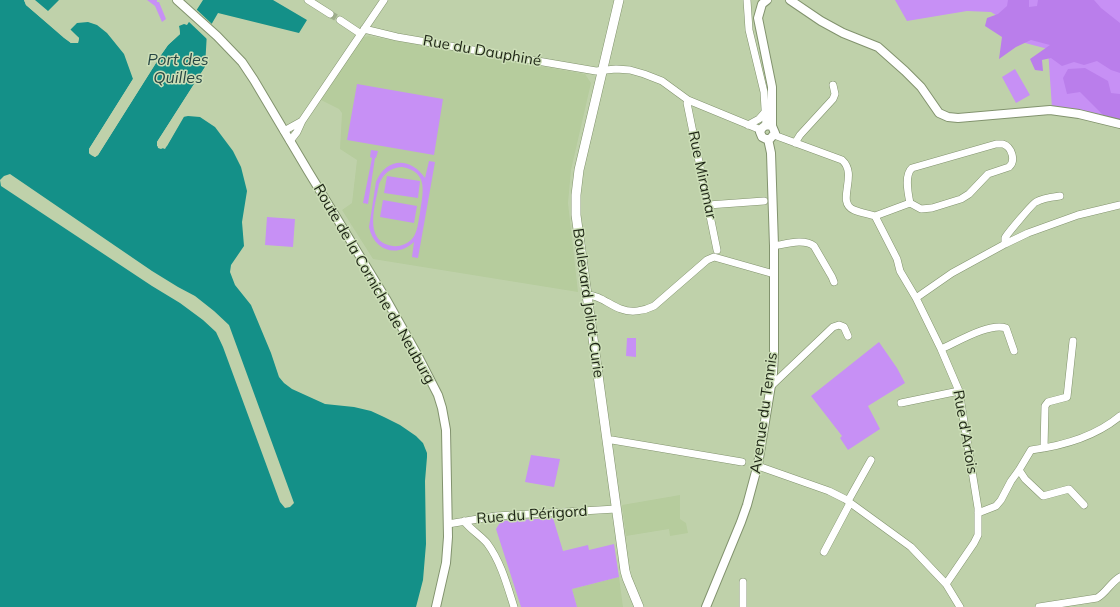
<!DOCTYPE html>
<html>
<head>
<meta charset="utf-8">
<style>
	body { margin:0 }
	canvas { display:block; background:#bfd1aa }
</style>
</head>
<body>
<canvas width="1120" height="607"></canvas>
<script>
const ctx = document.querySelector('canvas').getContext('2d');
ctx.lineJoin = 'round';
function fill(path, color) { ctx.fillStyle = color; ctx.fill(path, 'evenodd'); }
function stroke(path, color, width, dash) { ctx.strokeStyle = color; ctx.lineWidth = width; ctx.lineCap = dash ? 'butt' : 'round'; ctx.setLineDash(dash || []); ctx.stroke(path); }
function drawText(font, color, halo, rows, align = 'center') {
  ctx.font = font + ' Mulish,sans-serif'; ctx.lineWidth = 3; ctx.setLineDash([]); ctx.textBaseline = 'middle'; ctx.strokeStyle = halo; ctx.fillStyle = color; for (const [text, x, y, turn = 0] of rows) {
    ctx.save(); ctx.translate(x, y); ctx.rotate((+turn || 0) * Math.PI / 180); ctx.textAlign = isNaN(turn) ? turn : align; if (halo) ctx.strokeText(text, 0, 0); ctx.fillText(text, 0, 0); ctx.restore();
  }
}
fill(new Path2D(`
	M 368,36 L 585,74 L 591,83 L 571,170 L 568,203 L 578,292 L 373,259 L 342,210 L 352,203 L 357,160 L 340,149 L 342,113 L 339,109 L 321,100 L 362,38 Z
	M 680,495 L 680,519 L 686,523 L 688,533 L 670,536 L 669,529 L 626,536 L 622,505 Z
	M 619,577 L 623,607 L 577,607 L 572,589 Z`), '#b6cc9d');
fill(new Path2D(`
	M 147,0 L 157,0 L 157,2 L 159,2 L 166,19 L 162,22 L 155,6 Z
	M 895,0 L 1120,0 L 1120,122 L 1052,108 L 1048,49 L 1006,38 L 1002,19 L 991,12 L 967,11 L 907,21 Z
	M 1015,69 L 1030,95 L 1016,103 L 1002,77 Z
	M 357,84 L 443,99 L 434,155 L 347,140 Z
	M 371,150 L 378,151 L 376,158 L 375,158 L 368,204 L 363,203 L 372,158 L 370,157 Z
	M 429,161 L 435,162 L 418,258 L 412,257 L 414,242 C 397,258 374,251 369,227 L 376,182 C 386,157 411,157 425,178 ZM 402,167 C 429,172 423,192 420,213 C 418,221 418,232 412,239 C 407,244 400,247 393,246 C 362,242 376,203 379,184 C 384,173 390,168 402,167 Z
	M 387,176 L 420,181 L 418,198 L 384,193 Z
	M 383,200 L 417,206 L 414,223 L 380,217 Z
	M 267,217 L 295,219 L 293,247 L 265,245 Z
	M 627,338 L 636,338 L 636,357 L 626,356 Z
	M 879,342 L 897,368 L 905,383 L 868,406 L 880,429 L 848,450 L 840,438 L 842,436 L 811,396 Z
	M 531,455 L 560,459 L 554,487 L 525,482 Z
	M 553,518 L 563,551 L 588,545 L 589,550 L 614,544 L 619,577 L 572,589 L 577,607 L 521,607 L 496,529 L 501,521 Z`), '#c790f5');
fill(new Path2D(`
	M 1008,0 L 1029,0 L 1029,7 L 1037,6 L 1038,0 L 1094,0 L 1101,8 L 1120,23 L 1120,73 L 1111,70 L 1097,61 L 1084,65 L 1074,62 L 1062,66 L 1051,58 L 1042,60 L 1043,71 L 1035,70 L 1030,59 L 1050,45 L 1031,40 L 1016,47 L 999,59 L 1002,37 L 985,26 L 987,18 L 998,14 L 1007,6 Z
	M 1085,68 L 1108,81 L 1111,93 L 1120,94 L 1120,120 L 1103,115 L 1080,92 L 1067,94 L 1063,78 L 1068,69 Z`), '#ba7eeb');
fill(new Path2D(`
	M 0,0 L 24,0 L 26,5 L 71,43 L 78,43 L 79,38 L 70,30 L 77,23 L 88,22 L 97,25 L 107,33 L 124,54 L 133,79 L 89,149 L 89,153 L 95,157 L 98,155 L 161,55 L 168,45 L 180,34 L 179,26 L 184,24 L 187,25 L 203,0 L 273,0 L 307,20 L 299,33 L 218,13 L 207,32 L 205,67 L 157,142 L 157,146 L 165,149 L 183,117 L 188,116 L 200,117 L 215,127 L 233,151 L 241,167 L 247,191 L 242,222 L 244,246 L 231,265 L 230,272 L 235,285 L 251,305 L 271,353 L 279,377 L 284,383 L 292,389 L 325,404 L 354,407 L 371,411 L 384,417 L 400,425 L 416,436 L 423,443 L 427,453 L 427,457 L 425,481 L 426,544 L 423,580 L 416,607 L 0,607 Z
	M 35,0 L 59,0 L 48,11 Z`), '#149088');
fill(new Path2D(`
	M 24,0 L 26,0 L 28,4 L 66,36 L 72,41 L 77,41 L 77,39 L 69,31 L 69,28 L 79,38 L 78,43 L 71,43 L 64,38 L 26,5 Z
	M 196,9 L 213,25 L 209,32 L 208,40 L 188,21 Z
	M 177,25 L 179,26 L 180,34 L 168,45 L 161,55 L 98,155 L 95,157 L 91,155 L 89,153 L 89,149 L 133,79 L 135,77 L 135,80 L 91,150 L 92,154 L 95,155 L 97,154 L 159,54 L 167,44 L 178,33 Z
	M 205,67 L 205,71 L 159,143 L 160,146 L 162,147 L 165,145 L 182,116 L 185,115 L 167,146 L 161,149 L 158,148 L 157,142 Z
	M 10,174 L 152,271 L 178,287 L 195,296 L 214,311 L 229,325 L 294,503 L 290,507 L 285,508 L 280,502 L 223,347 L 216,332 L 203,320 L 180,303 L 152,286 L 1,186 L 0,180 L 4,176 Z`), '#bfd1aa');
stroke(new Path2D(`
	M 330,14 L 340,20`), '#9fae8c', 7, [7, 3.5]);
const minor = new Path2D(`
	M 308,0 L 330,14
	M 747,0 L 749,30 L 764,92 L 766,125
	M 340,20 L 361,34
	M 364,29 L 397,37 L 596,71 L 616,69 L 630,70 L 644,74 L 662,81 L 688,100 L 761,130
	M 688,100 L 687,103 L 717,250
	M 302,121 L 384,0
	M 748,125 L 759,119 L 765,112
	M 284,131 L 302,121 L 297,132 L 290,141
	M 774,135 L 842,160 C 859,175 835,202 854,210 C 861,213 869,214 875,216
	M 795,143 L 800,135 L 833,99 L 835,94 L 833,85
	M 708,205 L 764,201
	M 875,216 L 897,259 L 900,271 L 916,298 L 941,349 L 959,391 L 978,508 L 978,535 L 974,543 L 946,584
	M 875,216 L 910,203 L 921,209 L 932,208 L 961,199 L 969,194 L 988,174 L 1009,167 C 1016,161 1012,147 1003,144 C 1003,144 997,144 996,144 L 912,168 C 904,175 908,193 910,203
	M 1005,244 C 1005,242 1005,239 1005,238 C 1007,234 1033,203 1036,202 C 1042,198 1052,197 1060,196
	M 774,246 C 786,244 804,238 814,246 L 832,277 L 834,282
	M 587,295 C 600,295 609,305 621,309 C 631,313 644,311 654,306 L 707,260 L 714,257 L 774,274
	M 916,298 L 952,273 L 1005,244 L 1028,233 L 1078,215 L 1120,205
	M 941,349 C 957,342 990,322 1006,328 L 1014,351
	M 770,387 L 833,327 L 839,325 L 844,327 L 848,336
	M 901,403 L 959,391
	M 607,441 L 612,440 L 742,462
	M 1044,448 L 1045,406 L 1048,402 L 1067,397 L 1073,341
	M 758,466 L 829,491 L 845,499 L 911,547 L 946,584 L 960,607
	M 1019,470 L 1025,479 L 1043,496 L 1069,489 L 1084,505
	M 848,501 L 871,460
	M 978,513 L 996,506 L 1001,500 L 1011,481 L 1019,470 L 1031,450 C 1062,446 1096,436 1120,416
	M 464,521 C 471,530 480,535 487,543 C 501,562 507,585 514,607
	M 448,524 L 496,516 L 616,509
	M 824,552 L 850,503
	M 743,607 L 743,582
	M 1039,607 L 1097,598 C 1106,593 1111,582 1120,577`);
const tertiary = new Path2D(`
	M 177,0 L 217,36 L 242,62 L 254,80 L 308,171 L 386,299 L 419,358 L 438,395 L 442,408 L 446,430 L 448,537 L 446,563 L 436,607
	M 767,0 L 762,4 L 758,18 L 772,87 L 772,126 L 775,133 L 770,139 L 766,139 L 762,137 L 760,132 L 762,128 L 766,125 L 772,126
	M 790,0 L 821,21 L 843,33 L 878,47 L 905,71 L 921,87 L 939,113 L 948,117 L 958,118 L 1050,110 L 1079,114 L 1120,124
	M 706,607 L 741,522 L 747,505 L 758,464 L 773,373 L 774,352 L 774,246 L 771,153 L 768,139`);
const secondary = new Path2D(`
	M 619,0 L 579,170 L 576,195 L 576,215 L 625,571 L 627,578 L 639,607`);
stroke(minor, '#82936e', 8);
stroke(tertiary, '#82936e', 10);
stroke(secondary, '#82936e', 10);
stroke(minor, '#fff', 7);
stroke(tertiary, '#fff', 8);
stroke(secondary, '#fff', 9);
drawText('15px', '#1d2415', '#ccdeb7', [
	["Rue du Dauphiné",482,51,10],
	["Rue Miramar",702,175,78],
	["Route de la Corniche de Neuburg",374,284,60],
	["Boulevard Joliot-Curie",588,303,82],
	["Avenue du Tennis",764,413,-82],
	["Rue d'Artois",965,432,80],
	["Rue du Périgord",532,515,-4]
]);
drawText('italic 16px', '#274744', '#ccdeb7', [
	["Port des",178,60],
	["Quilles",178,78]
]);
</script>
</body>
</html>
